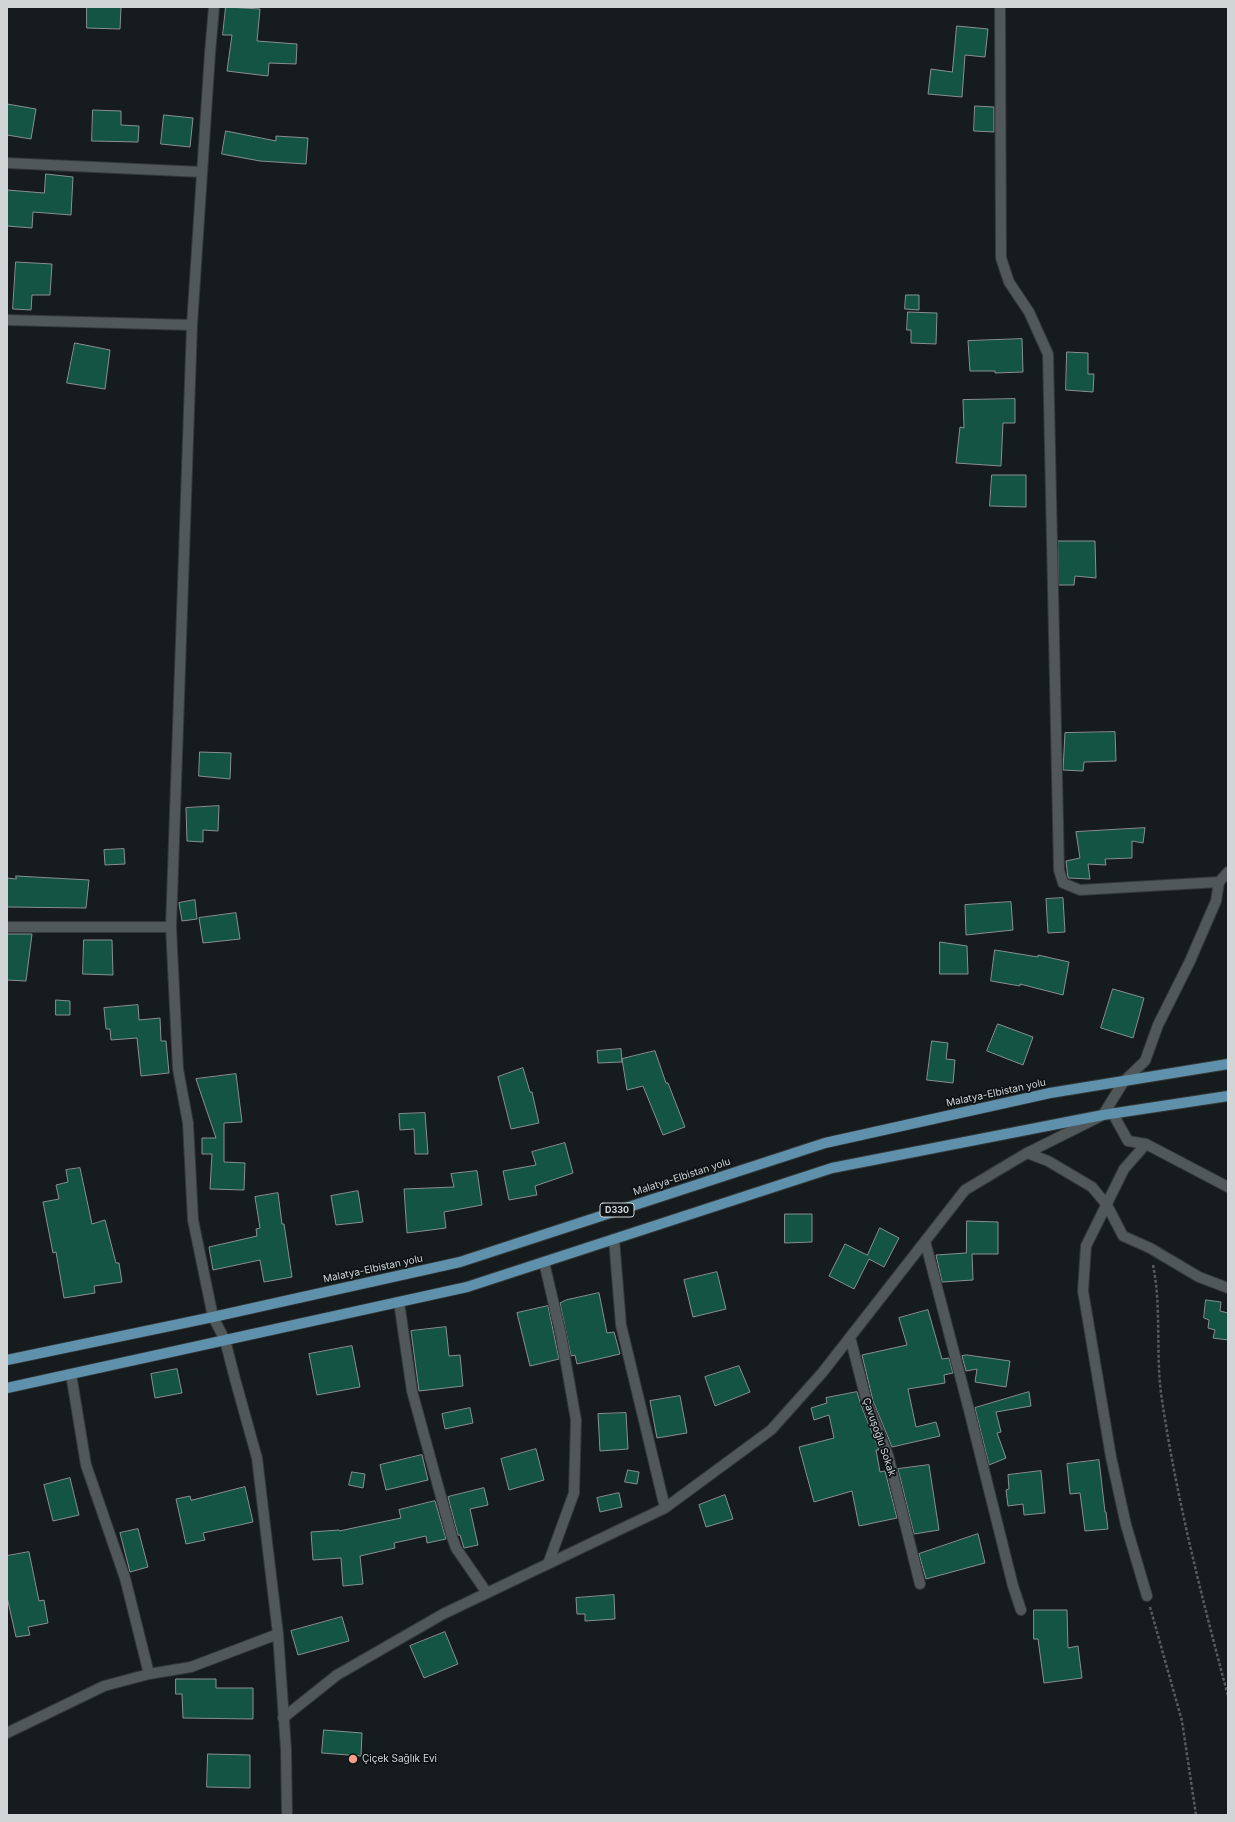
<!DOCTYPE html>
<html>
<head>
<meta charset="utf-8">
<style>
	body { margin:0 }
	#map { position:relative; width:1235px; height:1822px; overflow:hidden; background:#161c1d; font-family:Inter,sans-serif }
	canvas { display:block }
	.frame { position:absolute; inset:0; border:8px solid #d1d5d5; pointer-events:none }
</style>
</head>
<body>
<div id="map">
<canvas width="1235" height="1822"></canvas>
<div class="frame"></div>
</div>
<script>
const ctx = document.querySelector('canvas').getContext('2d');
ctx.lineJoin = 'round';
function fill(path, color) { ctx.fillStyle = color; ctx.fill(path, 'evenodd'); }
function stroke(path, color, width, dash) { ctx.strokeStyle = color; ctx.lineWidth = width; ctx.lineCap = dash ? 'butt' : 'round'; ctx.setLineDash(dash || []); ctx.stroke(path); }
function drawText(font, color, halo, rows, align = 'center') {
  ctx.font = font + ' Inter,sans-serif'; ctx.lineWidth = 3.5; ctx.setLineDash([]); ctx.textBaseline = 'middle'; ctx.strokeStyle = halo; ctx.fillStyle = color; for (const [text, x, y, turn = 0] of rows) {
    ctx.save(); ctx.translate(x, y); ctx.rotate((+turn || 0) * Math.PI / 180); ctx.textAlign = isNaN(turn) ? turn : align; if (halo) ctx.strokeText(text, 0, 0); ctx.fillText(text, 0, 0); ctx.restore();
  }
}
const building = new Path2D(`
	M 87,7 L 121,7 L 120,29 L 87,28 Z
	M 226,7 L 260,9 L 257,41 L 297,44 L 296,64 L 269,63 L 268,76 L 227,71 L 232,35 L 223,35 Z
	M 957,26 L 988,29 L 985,57 L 965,55 L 962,97 L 928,94 L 931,69 L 952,72 Z
	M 7,104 L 36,109 L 31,139 L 7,135 Z
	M 975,106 L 994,107 L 994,132 L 974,131 Z
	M 93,110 L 121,111 L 121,125 L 139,126 L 138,142 L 92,141 Z
	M 164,115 L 193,118 L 190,147 L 161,144 Z
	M 226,131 L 276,141 L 276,136 L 308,138 L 306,164 L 260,161 L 222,154 Z
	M 46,174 L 73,177 L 71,215 L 33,212 L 32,228 L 7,226 L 7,190 L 44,193 Z
	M 16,262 L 52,264 L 50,295 L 32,295 L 31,310 L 13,309 Z
	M 906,295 L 919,295 L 919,310 L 905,309 Z
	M 908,312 L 937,313 L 936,344 L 911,343 L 911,330 L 907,330 Z
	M 1022,339 L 1023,372 L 995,373 L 995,371 L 970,371 L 968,341 Z
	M 75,343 L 110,350 L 105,389 L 67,383 Z
	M 1067,352 L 1088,353 L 1088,374 L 1094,374 L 1093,392 L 1066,390 Z
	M 1015,399 L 1015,423 L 1003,423 L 1001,466 L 956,463 L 960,427 L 964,428 L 963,400 Z
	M 992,475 L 1026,475 L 1026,507 L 990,506 Z
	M 1058,541 L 1095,541 L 1096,578 L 1075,576 L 1074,585 L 1059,585 Z
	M 1115,732 L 1116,761 L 1084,762 L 1083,771 L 1063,770 L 1065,733 Z
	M 200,752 L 231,753 L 230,779 L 199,776 Z
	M 219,806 L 218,831 L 203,830 L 203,842 L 187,841 L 186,808 Z
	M 1145,828 L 1143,843 L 1132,841 L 1132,858 L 1105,859 L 1106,865 L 1088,864 L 1090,879 L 1068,878 L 1066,861 L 1080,858 L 1076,832 Z
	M 124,849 L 125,864 L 105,865 L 104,850 Z
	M 16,876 L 89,880 L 86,908 L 7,907 L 7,878 L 16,879 Z
	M 1063,898 L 1065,932 L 1048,933 L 1046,899 Z
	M 195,900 L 197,919 L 182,921 L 179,903 Z
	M 1011,902 L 1013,930 L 966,935 L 965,905 Z
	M 236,913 L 240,939 L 203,943 L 199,918 Z
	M 7,934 L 32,934 L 26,981 L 7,980 Z
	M 84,940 L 112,940 L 113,975 L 83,974 Z
	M 940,942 L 967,946 L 968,974 L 940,974 Z
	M 995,950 L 1038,957 L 1038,955 L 1069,962 L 1063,995 L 1020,984 L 1020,986 L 991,981 Z
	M 1113,989 L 1144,998 L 1133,1038 L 1101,1028 Z
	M 56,1000 L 70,1001 L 70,1015 L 56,1015 Z
	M 138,1005 L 139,1020 L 160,1018 L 161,1041 L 166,1041 L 169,1073 L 141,1076 L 137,1038 L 111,1040 L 110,1029 L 106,1029 L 104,1008 Z
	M 998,1024 L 1033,1037 L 1023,1065 L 987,1051 Z
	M 932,1041 L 948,1043 L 946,1059 L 955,1060 L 953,1083 L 927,1080 Z
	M 621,1049 L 622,1062 L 598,1063 L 597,1051 Z
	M 655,1051 L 666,1083 L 668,1083 L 685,1127 L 663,1135 L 643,1086 L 627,1090 L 622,1059 Z
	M 523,1068 L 530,1092 L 532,1092 L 539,1123 L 511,1129 L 498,1077 Z
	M 236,1074 L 242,1122 L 224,1123 L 224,1162 L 245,1163 L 244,1190 L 210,1189 L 212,1154 L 202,1154 L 202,1138 L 216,1138 L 196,1079 Z
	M 425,1113 L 428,1154 L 415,1154 L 414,1129 L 400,1130 L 399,1114 Z
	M 565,1143 L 573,1173 L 535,1186 L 537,1195 L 509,1200 L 503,1171 L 536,1165 L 532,1152 Z
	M 80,1168 L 92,1224 L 105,1220 L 116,1263 L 119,1263 L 122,1282 L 94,1286 L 95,1293 L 64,1298 L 56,1252 L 53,1253 L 43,1202 L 59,1199 L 56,1185 L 68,1182 L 66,1170 Z
	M 477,1171 L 482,1205 L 444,1212 L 446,1228 L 407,1233 L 404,1189 L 454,1187 L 451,1174 Z
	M 358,1191 L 363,1222 L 336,1225 L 331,1196 Z
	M 278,1193 L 282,1224 L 284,1224 L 292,1277 L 264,1282 L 260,1260 L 213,1270 L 209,1247 L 257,1236 L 256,1229 L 260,1228 L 255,1197 Z
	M 785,1214 L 812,1214 L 812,1242 L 785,1243 Z
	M 967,1221 L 998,1222 L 998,1254 L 972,1254 L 973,1280 L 942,1282 L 936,1255 L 966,1253 Z
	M 880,1228 L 899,1238 L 884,1267 L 869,1259 L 854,1289 L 829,1276 L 845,1244 L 867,1255 Z
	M 717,1272 L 726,1309 L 693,1317 L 684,1280 Z
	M 599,1293 L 607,1333 L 614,1332 L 620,1354 L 577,1364 L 575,1355 L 571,1356 L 560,1303 L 566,1300 Z
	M 1206,1300 L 1221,1302 L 1220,1311 L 1228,1313 L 1228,1340 L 1213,1338 L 1215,1330 L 1208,1328 L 1209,1320 L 1204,1318 Z
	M 548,1306 L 559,1359 L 530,1366 L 517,1313 Z
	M 928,1310 L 942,1359 L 949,1358 L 953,1373 L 944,1375 L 945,1383 L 908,1389 L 916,1427 L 936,1422 L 940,1436 L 892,1447 L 873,1401 L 862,1355 L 907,1345 L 899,1318 Z
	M 446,1327 L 449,1356 L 460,1355 L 463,1386 L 419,1391 L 411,1331 Z
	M 352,1346 L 360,1387 L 317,1395 L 309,1354 Z
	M 967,1355 L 1010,1361 L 1006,1387 L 975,1382 L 977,1369 L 966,1371 L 962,1356 Z
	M 739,1366 L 750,1392 L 715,1406 L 705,1377 Z
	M 177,1369 L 182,1393 L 155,1398 L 151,1374 Z
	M 857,1392 L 861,1405 L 879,1450 L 876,1450 L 880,1472 L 885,1471 L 897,1518 L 859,1526 L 852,1491 L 814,1502 L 799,1447 L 834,1438 L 829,1415 L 814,1420 L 811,1408 L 827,1403 L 826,1398 Z
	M 1029,1392 L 1031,1406 L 996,1412 L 1001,1432 L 997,1433 L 1006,1458 L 989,1465 L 975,1408 Z
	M 680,1396 L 687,1433 L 657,1438 L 650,1401 Z
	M 470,1408 L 473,1423 L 445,1429 L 442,1414 Z
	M 626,1413 L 628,1449 L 600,1451 L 598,1414 Z
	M 536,1449 L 544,1480 L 509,1490 L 501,1459 Z
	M 422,1455 L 428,1480 L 386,1490 L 380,1465 Z
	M 1099,1460 L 1105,1512 L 1106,1512 L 1108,1529 L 1085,1531 L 1080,1493 L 1070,1494 L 1067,1464 Z
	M 929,1465 L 939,1530 L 914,1534 L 898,1469 Z
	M 628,1470 L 639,1472 L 637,1484 L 625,1482 Z
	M 1041,1471 L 1045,1513 L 1024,1515 L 1023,1504 L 1008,1506 L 1006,1490 L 1009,1489 L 1008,1475 Z
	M 352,1472 L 365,1474 L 363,1488 L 349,1485 Z
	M 70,1478 L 79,1515 L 53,1521 L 44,1485 Z
	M 245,1487 L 253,1522 L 203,1533 L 205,1540 L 186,1544 L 176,1499 L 190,1496 L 191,1500 Z
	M 484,1488 L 488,1505 L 470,1509 L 478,1545 L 464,1548 L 460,1535 L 458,1535 L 448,1497 Z
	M 619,1493 L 622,1507 L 600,1512 L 597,1498 Z
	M 725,1495 L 733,1519 L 706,1527 L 699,1505 Z
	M 435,1501 L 446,1539 L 427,1543 L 426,1536 L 394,1543 L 395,1548 L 360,1556 L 363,1584 L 343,1586 L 341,1558 L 313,1560 L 311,1532 L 339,1530 L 339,1531 L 401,1518 L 399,1510 Z
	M 138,1529 L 148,1567 L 130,1572 L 120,1533 Z
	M 978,1534 L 985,1563 L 926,1579 L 919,1554 Z
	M 29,1552 L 39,1601 L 44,1600 L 48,1623 L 28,1627 L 30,1635 L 16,1637 L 7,1597 L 7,1556 Z
	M 614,1595 L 615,1619 L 585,1621 L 585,1614 L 577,1614 L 576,1598 Z
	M 1034,1610 L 1067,1610 L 1068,1648 L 1078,1646 L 1082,1678 L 1044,1683 L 1038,1639 L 1034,1639 Z
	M 342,1617 L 349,1641 L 298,1655 L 291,1631 Z
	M 445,1632 L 458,1664 L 424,1678 L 410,1646 Z
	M 176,1679 L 216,1679 L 216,1688 L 253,1688 L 253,1719 L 183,1718 L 182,1694 L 176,1694 Z
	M 324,1730 L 362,1733 L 361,1756 L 322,1753 Z
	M 208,1754 L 250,1755 L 250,1788 L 207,1787 Z`);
fill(building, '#145442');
stroke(building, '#88908d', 1);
const minor = new Path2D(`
	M 214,7 L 210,53 L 192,325 L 171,927 L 178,1069 L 188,1123 L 193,1220 L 213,1317 L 225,1340 L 235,1379 L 257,1458 L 278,1634 L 286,1749 L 287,1815
	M 1000,7 L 1001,258 L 1009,282 L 1029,312 L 1048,354 L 1059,870 L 1063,883 L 1080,890 L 1219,882
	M 7,163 L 202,172
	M 7,320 L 192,325
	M 7,927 L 171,927
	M 1113,1114 L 1128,1141 L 1146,1144 L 1124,1169 L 1086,1246 L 1083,1291 L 1111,1457 L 1126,1525 L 1147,1596
	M 1146,1144 L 1228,1187
	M 1027,1153 L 1048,1161 L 1092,1187 L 1107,1205 L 1123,1236 L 1150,1248 L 1199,1277 L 1228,1288
	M 614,1239 L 621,1325 L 665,1508
	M 925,1241 L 969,1410 L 1013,1586 L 1021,1610
	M 544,1262 L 561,1335 L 576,1420 L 574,1493 L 548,1564
	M 399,1302 L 412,1391 L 452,1537 L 456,1548 L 487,1593
	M 850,1337 L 867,1403 L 888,1455 L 920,1584
	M 71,1374 L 86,1465 L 125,1578 L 149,1674
	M 283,1718 L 337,1675 L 443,1614 L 665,1508 L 771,1430 L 822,1373 L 965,1190 L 1027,1153 L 1103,1115 L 1124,1081 L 1145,1061 L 1158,1025 L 1190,961 L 1216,901 L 1219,882 L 1228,872
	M 7,1733 L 104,1686 L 149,1674 L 191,1667 L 278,1634`);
const major = new Path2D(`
	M 7,1360 L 213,1317 L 460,1262 L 825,1143 L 1050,1093 L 1228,1064
	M 7,1388 L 467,1287 L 832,1168 L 1103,1115 L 1228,1096`);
stroke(minor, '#343838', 12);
stroke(major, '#343838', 12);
stroke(new Path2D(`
	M 1153,1265 C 1162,1309 1155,1356 1162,1400 C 1177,1501 1202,1598 1228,1696
	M 1150,1607 L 1182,1721 L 1196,1815`), '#565b5c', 2.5, [3, 2]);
stroke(minor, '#505859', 10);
stroke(major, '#5f90ac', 10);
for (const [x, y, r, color] of [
	[353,1759,5,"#f49e87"]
]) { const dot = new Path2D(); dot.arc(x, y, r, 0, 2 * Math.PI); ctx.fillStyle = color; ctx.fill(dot); stroke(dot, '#0d1314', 1.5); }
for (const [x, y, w] of [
	[617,1210,34]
]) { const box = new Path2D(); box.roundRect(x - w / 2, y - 7, w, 14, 3); ctx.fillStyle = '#0d1314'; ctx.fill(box); stroke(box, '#d1d5d5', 1); }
drawText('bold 9px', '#d1d5d5', null, [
	["D330",617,1210]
]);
drawText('10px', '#d1d5d5', '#0d1314', [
	["Malatya-Elbistan yolu",996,1093,-12],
	["Malatya-Elbistan yolu",682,1177,-18],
	["Malatya-Elbistan yolu",373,1269,-12],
	["Çavuşoğlu Sokak",879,1437,71]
]);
drawText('10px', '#d1d5d5', '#0d1314', [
	["Çiçek Sağlık Evi",362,1759]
], 'left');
</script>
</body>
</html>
